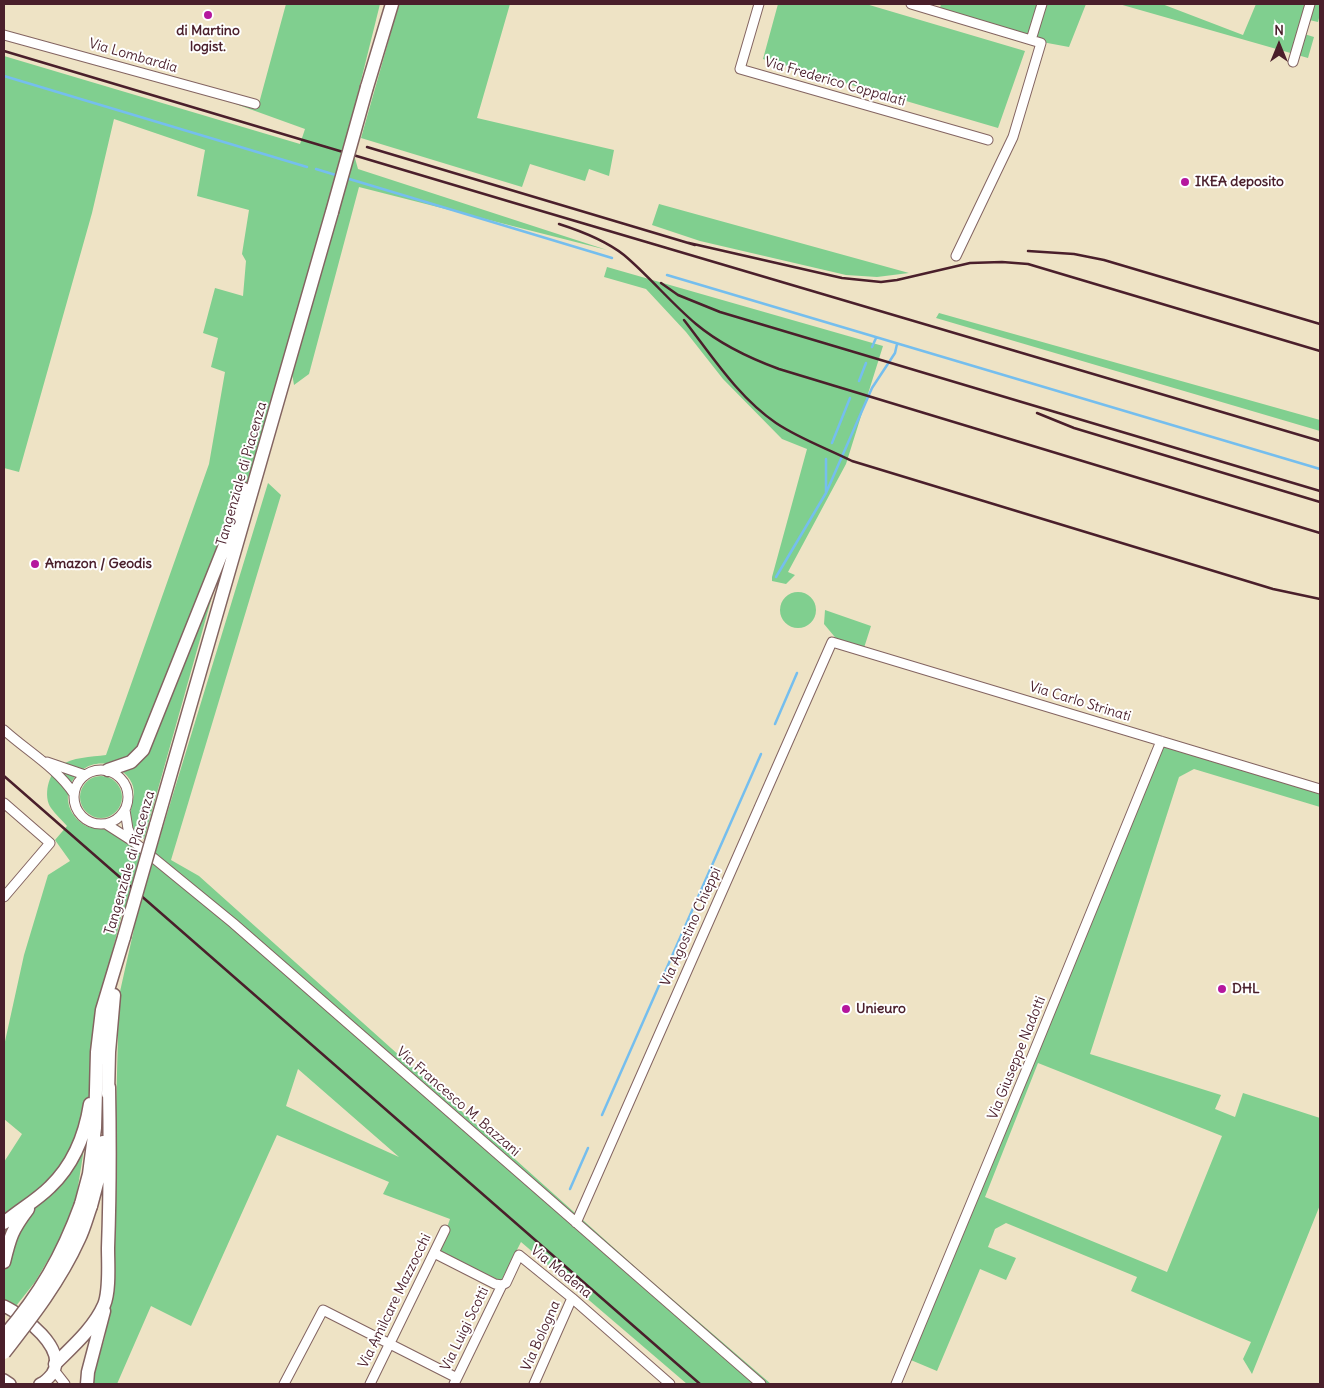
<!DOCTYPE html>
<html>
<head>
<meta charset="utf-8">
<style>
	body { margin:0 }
	#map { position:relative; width:1324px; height:1388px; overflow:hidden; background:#eee3c5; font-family:Delius,sans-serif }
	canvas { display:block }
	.frame { position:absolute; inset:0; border:5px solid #4a1f2b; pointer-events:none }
	.north { position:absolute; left:1254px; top:20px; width:50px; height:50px; -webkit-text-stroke:4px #fff; paint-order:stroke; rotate:0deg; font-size:14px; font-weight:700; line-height:20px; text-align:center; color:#4a1f2b }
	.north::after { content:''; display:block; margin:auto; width:18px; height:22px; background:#4a1f2b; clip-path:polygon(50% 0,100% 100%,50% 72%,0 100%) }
</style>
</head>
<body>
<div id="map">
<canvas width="1324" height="1388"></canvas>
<div class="frame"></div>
<div class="north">N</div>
</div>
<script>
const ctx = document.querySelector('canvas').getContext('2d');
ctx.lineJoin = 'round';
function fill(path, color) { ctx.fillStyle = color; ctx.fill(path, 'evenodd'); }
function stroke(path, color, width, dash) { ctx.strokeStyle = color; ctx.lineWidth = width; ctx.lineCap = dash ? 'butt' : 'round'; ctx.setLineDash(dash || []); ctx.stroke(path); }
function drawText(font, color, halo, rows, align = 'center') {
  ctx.font = font + ' Delius,sans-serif'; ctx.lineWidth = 4; ctx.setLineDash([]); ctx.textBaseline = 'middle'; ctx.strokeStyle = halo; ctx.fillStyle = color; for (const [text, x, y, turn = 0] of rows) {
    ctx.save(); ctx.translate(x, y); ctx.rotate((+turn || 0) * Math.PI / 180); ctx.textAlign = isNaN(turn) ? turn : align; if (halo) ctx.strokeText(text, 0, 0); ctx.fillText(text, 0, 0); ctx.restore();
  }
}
fill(new Path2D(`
	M 286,4 L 380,4 L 348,133 L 358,169 L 607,250 L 359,187 L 309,374 L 294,385 L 288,350 L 215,586 L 144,839 C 140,836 135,833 133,829 C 122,811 147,792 123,772 C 89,744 48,792 79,821 C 88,830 96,827 107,830 C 124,835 140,845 156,850 L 268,483 L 281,495 L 171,860 L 199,876 L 642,1273 L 771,1384 L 687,1384 L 521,1242 L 501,1281 L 439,1251 L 450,1219 L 383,1194 L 389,1182 L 277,1135 L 191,1326 L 151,1306 L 117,1384 L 91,1384 L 105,1337 L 111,1302 L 119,996 L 134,929 L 122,914 L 98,1006 L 89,1117 L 73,1218 L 35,1282 L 8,1316 L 4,1313 L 4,1162 L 22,1134 L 4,1119 L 4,1046 L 24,955 L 48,875 L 70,861 L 55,840 L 67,826 C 62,820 56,815 51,808 C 43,797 48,773 60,766 C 72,757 91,757 106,755 L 209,464 L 225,372 L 211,367 L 218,338 L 203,333 L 215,288 L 243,296 L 246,261 L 242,254 L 249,210 L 197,196 L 205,150 L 114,119 L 92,213 L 19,472 L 4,468 L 4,56 L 300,144 L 305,129 L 186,86 L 258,107 ZM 298,1069 L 399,1157 L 286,1106 Z
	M 399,4 L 510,4 L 477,118 L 614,150 L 609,176 L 589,169 L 585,181 L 530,164 L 522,187 L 361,138 Z
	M 778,4 L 866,4 L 1025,51 L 998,128 L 763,59 Z
	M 941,4 L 1086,4 L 1069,47 L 1042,42 L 939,12 Z
	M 1119,4 L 1162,4 L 1243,35 L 1256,4 L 1320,4 L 1320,14 L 1318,22 L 1305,19 L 1301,33 L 1314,37 L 1308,58 Z
	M 659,204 L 909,273 L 877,277 L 846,275 L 700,241 L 652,225 Z
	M 607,267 L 883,346 L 846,464 L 788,572 L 795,575 L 786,584 L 772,581 L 772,577 L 807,449 L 782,439 L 723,379 L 686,332 L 646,289 L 604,277 Z
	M 939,313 L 1320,420 L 1320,431 L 936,318 Z
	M780 610a18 18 0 1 1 36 0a18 18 0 1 1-36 0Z
	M 825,610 L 871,626 L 863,651 L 839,642 L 824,624 Z
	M 1161,740 L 1320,790 L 1320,807 L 1194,769 L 1179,777 L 1090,1054 L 1221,1095 L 1215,1109 L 1235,1117 L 1243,1093 L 1320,1118 L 1320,1205 L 1252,1374 L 1243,1359 L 1251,1342 L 1131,1291 L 1137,1277 L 1006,1223 L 995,1229 L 988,1247 L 1016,1258 L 1006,1280 L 980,1269 L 937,1371 L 906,1358 ZM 1038,1063 L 1222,1136 L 1167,1272 L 985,1197 Z
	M80 797a21 21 0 1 1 42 0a21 21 0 1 1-42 0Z`), '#80cf8f');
stroke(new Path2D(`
	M 4,76 L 307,167
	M 316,169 L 339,176
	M 346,178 L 612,258
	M 667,275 L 1320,469
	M 872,347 L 876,338
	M 859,381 L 866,363
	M 832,443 L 850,398
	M 826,459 L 826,492
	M 776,577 L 826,493 L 872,388 L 895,353 L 897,344
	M 775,724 L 797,673
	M 602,1115 L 761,754
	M 570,1189 L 588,1148`), '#75beee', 2.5);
const minor = new Path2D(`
	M 759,4 L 740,69 L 988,140
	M 911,4 L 1041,43 L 1013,137 L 956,256
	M 4,35 L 255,104
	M 1031,40 L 1042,4
	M 1293,62 L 1310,4
	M 4,730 C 27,751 56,767 74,794
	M 47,762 L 85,775
	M74 797a27 27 0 1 1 54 0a27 27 0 1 1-54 0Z
	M 4,803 L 50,843 L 4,897
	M 125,810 L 128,829 L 134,842
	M 106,824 L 134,842 L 233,923 L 761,1384
	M 576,1223 L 832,642 L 1320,789
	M 434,1253 L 495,1284 L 502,1285 L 506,1283 L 519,1255 L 572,1298 L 670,1384
	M 54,1370 L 65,1384
	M 284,1384 L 323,1310 L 457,1378
	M 370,1384 L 445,1230
	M 454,1384 L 502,1285
	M 534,1384 L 572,1298
	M 896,1384 L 1033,1054 L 1161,741`);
const major = new Path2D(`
	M 4,1306 C 23,1315 69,1349 52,1374 C 48,1379 45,1382 40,1384
	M 4,1380 L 10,1384`);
const highway = new Path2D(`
	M 367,87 L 392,4
	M 108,770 L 131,762 L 143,750 L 229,535 L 244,489
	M 156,825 L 332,212
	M 108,1094 L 109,1052 L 114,995
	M 81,1204 L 89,1174 L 95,1128 L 97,1052 L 102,1010 L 124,937
	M 91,1206 L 100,1172 L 103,1142
	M 4,1223 C 19,1210 36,1201 50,1187 C 73,1165 85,1136 90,1104
	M 4,1262 C 10,1237 12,1230 28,1209
	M 55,1364 C 72,1347 94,1328 104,1305 C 110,1291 108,1264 108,1248 C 110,1194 110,1141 109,1087
	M 87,1384 L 88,1372 L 104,1311`);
stroke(minor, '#836461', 11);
stroke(major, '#836461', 14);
stroke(highway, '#836461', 15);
stroke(minor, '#fff', 9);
stroke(major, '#fff', 11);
stroke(highway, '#fff', 12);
stroke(new Path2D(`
	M 4,51 L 511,202 L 1320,441
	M 367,147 L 695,245
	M 559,224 C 581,231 605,240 624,255 C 649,276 671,303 696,324 C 721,345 749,358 779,369 L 1320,533
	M 689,243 L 842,278 L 881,282 L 897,280 L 970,263 L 1002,262 L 1028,264 L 1320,351
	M 1028,251 L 1074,254 L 1104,260 L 1320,324
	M 661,283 L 678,295 L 720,312 L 1320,491
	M 684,320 C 712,356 738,397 776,423 C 800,439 826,448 852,461 L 1273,589 L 1320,599
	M 1037,413 L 1074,428 L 1320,502
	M 4,776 L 700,1384`), '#4a1f2b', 2.5);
const highwayBridge = new Path2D(`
	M 332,212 L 367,87
	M 124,937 L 156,825
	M 4,1336 C 40,1294 62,1256 81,1204
	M 4,1353 C 32,1317 60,1281 79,1239 C 84,1229 87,1217 91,1206`);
stroke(highwayBridge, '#836461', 15, []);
stroke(highwayBridge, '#fff', 12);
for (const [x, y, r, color] of [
	[208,15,5,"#b5179e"],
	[1185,182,5,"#b5179e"],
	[35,564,5,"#b5179e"],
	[1222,989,5,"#b5179e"],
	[846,1009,5,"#b5179e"]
]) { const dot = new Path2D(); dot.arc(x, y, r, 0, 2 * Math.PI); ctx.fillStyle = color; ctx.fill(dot); stroke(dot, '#fff', 2); }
drawText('bold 14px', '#4a1f2b', '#fff', [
	["di Martino",208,31,"center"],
	["logist.",208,47,"center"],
	["IKEA deposito",1195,182],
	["Amazon / Geodis",45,564],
	["DHL",1232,989],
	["Unieuro",856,1009]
], 'left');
drawText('14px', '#4a1f2b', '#fff', [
	["Via Lombardia",133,56,16],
	["Via Frederico Coppalati",835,82,16],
	["Tangenziale di Piacenza",242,474,-74],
	["Via Carlo Strinati",1080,702,17],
	["Tangenziale di Piacenza",130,863,-74],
	["Via Agostino Chieppi",691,927,-66],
	["Via Giuseppe Nadotti",1017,1058,-68],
	["Via Francesco M. Bazzani",458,1102,41],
	["Via Modena",561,1272,39],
	["Via Amilcare Mazzocchi",395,1301,-64],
	["Via Luigi Scotti",465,1329,-64],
	["Via Bologna",541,1336,-66]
]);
</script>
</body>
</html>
